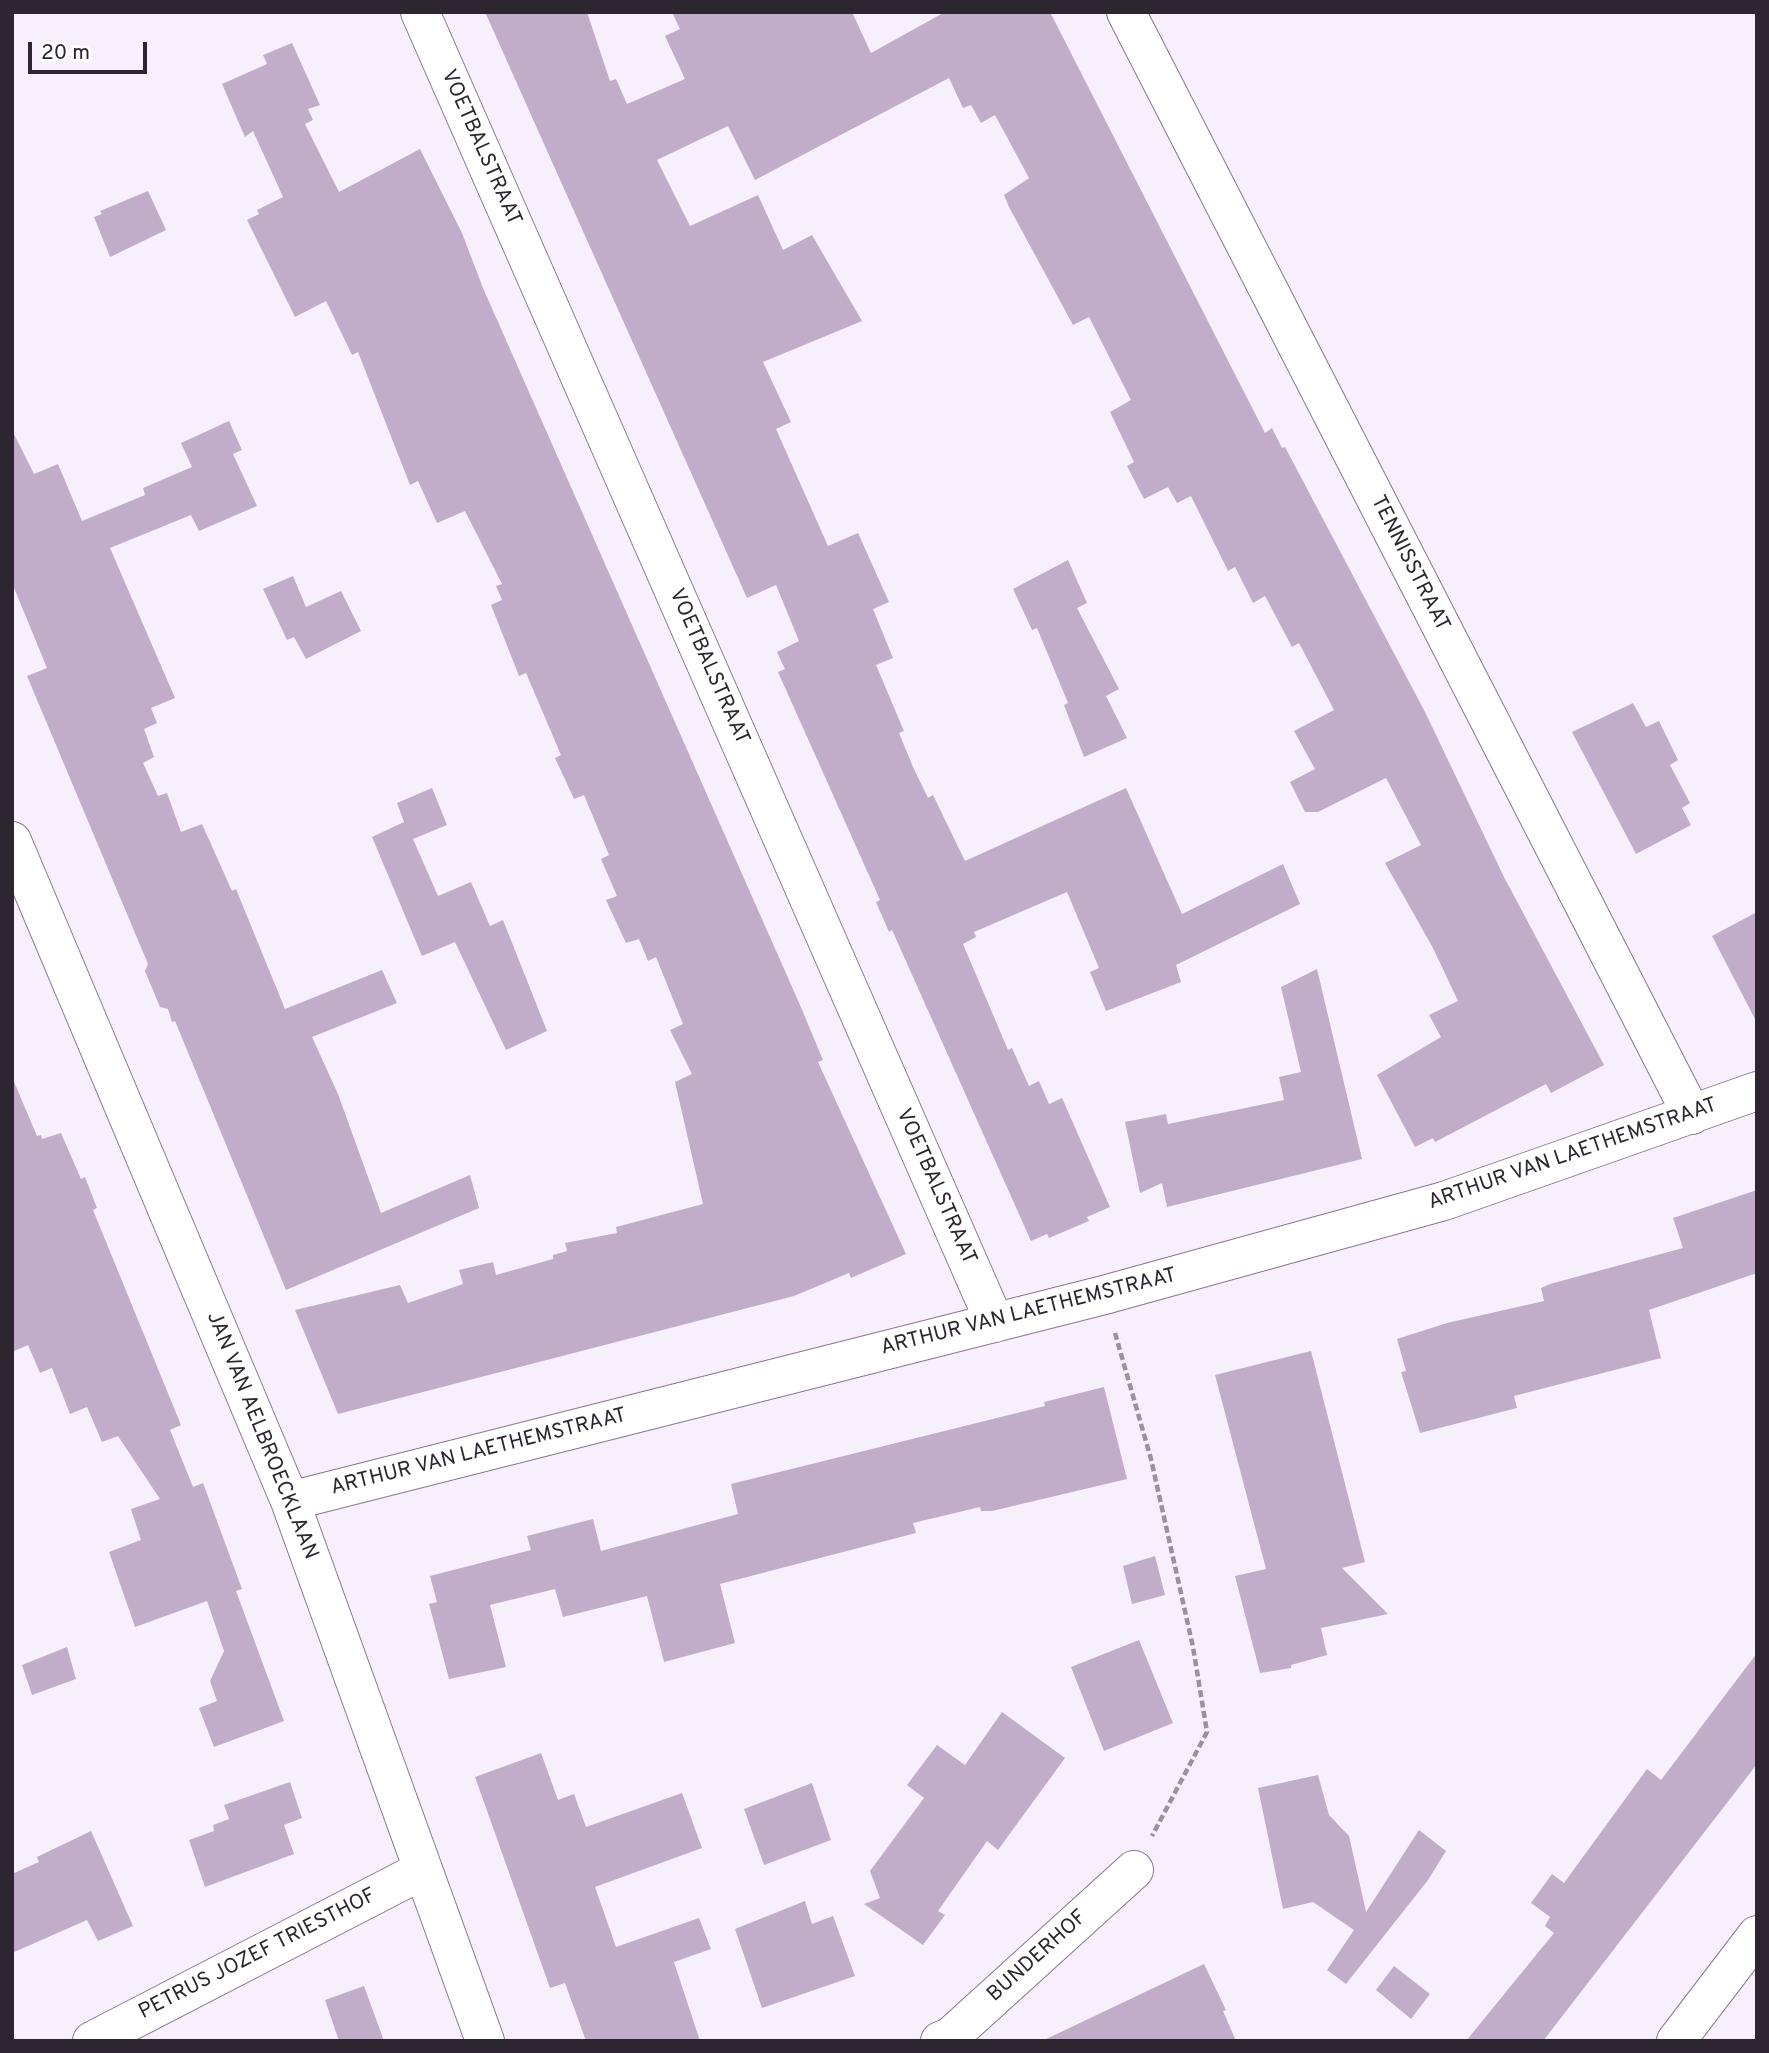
<!DOCTYPE html>
<html>
<head>
<meta charset="utf-8">
<style>
	body { margin:0 }
	#map { position:relative; width:1769px; height:2053px; overflow:hidden; background:#f8effc; font-family:Overpass,sans-serif }
	canvas { display:block }
	.frame { position:absolute; inset:0; border:14px solid #2d2530; pointer-events:none }
	.scale { position:absolute; left:28px; top:42px; width:119px; height:32px; box-sizing:border-box; border:4px solid #2d2530; border-top:0; padding-left:9px; font-size:21px; line-height:24px; white-space:nowrap; color:#2d2530; -webkit-text-stroke:5px #fff; paint-order:stroke }
</style>
</head>
<body>
<div id="map">
<canvas width="1769" height="2053"></canvas>
<div class="frame"></div>
<div class="scale">20 m</div>
</div>
<script>
const ctx = document.querySelector('canvas').getContext('2d');
ctx.lineJoin = 'round';
function fill(path, color) { ctx.fillStyle = color; ctx.fill(path, 'evenodd'); }
function stroke(path, color, width, dash) { ctx.strokeStyle = color; ctx.lineWidth = width; ctx.lineCap = dash ? 'butt' : 'round'; ctx.setLineDash(dash || []); ctx.stroke(path); }
function drawText(font, color, halo, rows, align = 'center') {
  ctx.font = font + ' Overpass,sans-serif'; ctx.lineWidth = 6; ctx.setLineDash([]); ctx.textBaseline = 'middle'; ctx.strokeStyle = halo; ctx.fillStyle = color; for (const [text, x, y, turn = 0] of rows) {
    ctx.save(); ctx.translate(x, y); ctx.rotate((+turn || 0) * Math.PI / 180); ctx.textAlign = isNaN(turn) ? turn : align; if (halo) ctx.strokeText(text, 0, 0); ctx.fillText(text, 0, 0); ctx.restore();
  }
}
fill(new Path2D(`
	M 485,12 L 587,12 L 610,81 L 616,79 L 627,104 L 685,79 L 665,36 L 680,29 L 672,12 L 852,12 L 871,53 L 945,12 L 1050,12 L 1265,433 L 1272,428 L 1282,448 L 1285,447 L 1425,712 L 1504,877 L 1604,1065 L 1551,1093 L 1546,1084 L 1435,1142 L 1433,1138 L 1415,1147 L 1377,1075 L 1441,1037 L 1429,1015 L 1458,1001 L 1433,948 L 1385,863 L 1421,845 L 1386,778 L 1318,812 L 1305,812 L 1290,782 L 1315,769 L 1294,731 L 1334,710 L 1299,643 L 1292,647 L 1265,596 L 1253,603 L 1235,567 L 1228,571 L 1191,496 L 1177,503 L 1168,487 L 1144,499 L 1127,466 L 1134,462 L 1110,412 L 1131,400 L 1089,317 L 1073,325 L 1009,207 L 1004,195 L 1029,178 L 995,115 L 981,123 L 971,105 L 963,108 L 949,78 L 755,180 L 728,126 L 657,160 L 690,226 L 758,195 L 783,250 L 812,235 L 862,321 L 763,362 L 791,422 L 776,429 L 828,546 L 858,533 L 889,602 L 873,609 L 893,658 L 876,665 L 904,731 L 899,733 L 913,767 L 928,798 L 933,795 L 965,861 L 1126,788 L 1182,914 L 1283,864 L 1300,904 L 1176,965 L 1181,982 L 1106,1011 L 1090,972 L 1099,968 L 1067,892 L 974,932 L 976,937 L 963,944 L 1008,1050 L 1012,1048 L 1029,1086 L 1039,1081 L 1049,1104 L 1062,1098 L 1110,1207 L 1087,1217 L 1089,1221 L 1049,1238 L 1047,1234 L 1031,1241 L 892,930 L 889,932 L 876,902 L 880,900 L 778,672 L 785,669 L 777,652 L 799,641 L 776,585 L 747,598 Z
	M 292,43 L 320,105 L 308,109 L 313,120 L 305,124 L 339,192 L 420,149 L 462,233 L 483,288 L 800,1005 L 823,1060 L 818,1062 L 906,1254 L 851,1278 L 849,1273 L 794,1296 L 338,1414 L 295,1310 L 400,1285 L 408,1303 L 463,1284 L 459,1270 L 493,1262 L 496,1275 L 553,1259 L 553,1255 L 567,1251 L 565,1243 L 617,1233 L 616,1227 L 703,1204 L 675,1082 L 692,1074 L 670,1030 L 683,1024 L 656,957 L 648,961 L 639,939 L 626,943 L 606,900 L 617,896 L 601,859 L 609,855 L 584,795 L 574,799 L 555,758 L 561,755 L 526,673 L 519,676 L 491,605 L 502,600 L 496,586 L 502,584 L 465,511 L 437,523 L 418,481 L 410,485 L 358,352 L 352,355 L 326,301 L 295,317 L 247,220 L 259,214 L 257,210 L 283,197 L 253,131 L 245,137 L 222,84 L 267,64 L 263,55 Z
	M 148,191 L 166,230 L 110,257 L 94,217 L 102,214 L 100,211 Z
	M 229,421 L 242,450 L 233,454 L 257,506 L 199,531 L 191,515 L 110,548 L 175,698 L 151,708 L 157,723 L 144,729 L 154,757 L 143,763 L 158,796 L 167,793 L 181,832 L 202,824 L 232,891 L 236,889 L 285,1009 L 382,970 L 397,1003 L 312,1037 L 338,1094 L 381,1213 L 470,1175 L 479,1208 L 286,1290 L 175,1021 L 172,1022 L 168,1009 L 160,1007 L 145,971 L 148,964 L 27,676 L 47,668 L 12,583 L 12,430 L 34,474 L 58,464 L 82,521 L 145,495 L 143,488 L 192,467 L 181,443 Z
	M 1068,560 L 1087,603 L 1077,608 L 1119,689 L 1106,696 L 1127,738 L 1084,757 L 1064,705 L 1068,703 L 1037,628 L 1032,630 L 1013,589 Z
	M 293,576 L 306,607 L 341,591 L 361,631 L 306,659 L 294,637 L 287,640 L 263,589 Z
	M 1633,703 L 1646,727 L 1659,721 L 1678,760 L 1670,765 L 1690,803 L 1682,808 L 1691,825 L 1636,854 L 1572,732 Z
	M 432,788 L 447,825 L 413,839 L 438,896 L 471,882 L 490,926 L 503,920 L 547,1031 L 506,1050 L 455,942 L 422,956 L 372,837 L 404,822 L 397,803 Z
	M 1757,912 L 1757,1023 L 1712,936 Z
	M 1317,969 L 1362,1159 L 1167,1207 L 1162,1183 L 1140,1193 L 1125,1122 L 1166,1114 L 1168,1124 L 1284,1100 L 1279,1077 L 1301,1072 L 1281,987 Z
	M 12,1077 L 37,1136 L 41,1135 L 42,1139 L 61,1133 L 81,1179 L 85,1177 L 97,1208 L 93,1210 L 181,1425 L 170,1430 L 193,1487 L 203,1483 L 242,1589 L 236,1591 L 284,1721 L 214,1747 L 199,1708 L 217,1701 L 210,1681 L 224,1651 L 207,1601 L 135,1627 L 109,1552 L 141,1540 L 131,1509 L 160,1499 L 118,1436 L 102,1442 L 87,1407 L 70,1414 L 52,1368 L 40,1373 L 28,1345 L 12,1352 Z
	M 1757,1190 L 1757,1273 L 1649,1310 L 1661,1358 L 1514,1396 L 1517,1408 L 1420,1433 L 1401,1372 L 1406,1371 L 1397,1339 L 1447,1323 L 1544,1301 L 1541,1288 L 1550,1284 L 1683,1248 L 1673,1218 Z
	M 1311,1351 L 1365,1562 L 1342,1568 L 1388,1614 L 1321,1628 L 1327,1655 L 1291,1665 L 1291,1668 L 1260,1673 L 1235,1576 L 1266,1569 L 1215,1375 Z
	M 1104,1387 L 1127,1479 L 992,1511 L 981,1511 L 980,1507 L 913,1523 L 916,1533 L 720,1584 L 735,1643 L 664,1662 L 647,1596 L 563,1617 L 555,1589 L 490,1605 L 506,1667 L 449,1679 L 429,1604 L 437,1602 L 430,1576 L 531,1550 L 527,1536 L 593,1519 L 601,1551 L 738,1514 L 731,1484 L 1045,1406 L 1044,1402 Z
	M 1155,1556 L 1165,1595 L 1132,1604 L 1123,1566 Z
	M 1139,1640 L 1173,1723 L 1104,1751 L 1071,1667 Z
	M 67,1647 L 76,1679 L 32,1695 L 22,1665 Z
	M 1757,1653 L 1757,1764 L 1543,2041 L 1466,2041 L 1554,1933 L 1545,1926 L 1550,1917 L 1531,1903 L 1552,1874 L 1564,1883 L 1647,1769 L 1661,1780 Z
	M 1002,1712 L 1065,1758 L 998,1850 L 987,1841 L 938,1911 L 945,1915 L 923,1945 L 864,1904 L 880,1898 L 870,1871 L 924,1798 L 907,1785 L 937,1745 L 965,1765 Z
	M 541,1753 L 558,1800 L 574,1794 L 586,1827 L 682,1793 L 702,1848 L 595,1887 L 616,1947 L 699,1918 L 711,1949 L 674,1962 L 700,2041 L 586,2041 L 565,1983 L 550,1988 L 475,1777 Z
	M 1318,1775 L 1329,1815 L 1349,1836 L 1366,1912 L 1419,1830 L 1446,1851 L 1428,1880 L 1346,1984 L 1327,1970 L 1354,1930 L 1313,1902 L 1283,1909 L 1258,1788 Z
	M 290,1782 L 302,1818 L 284,1825 L 294,1854 L 205,1887 L 189,1840 L 214,1831 L 213,1825 L 229,1819 L 224,1805 Z
	M 812,1783 L 831,1840 L 764,1865 L 744,1809 Z
	M 91,1831 L 133,1926 L 98,1941 L 87,1920 L 12,1953 L 12,1874 L 39,1862 L 37,1857 Z
	M 805,1901 L 812,1924 L 833,1916 L 855,1976 L 762,2008 L 735,1929 Z
	M 1204,1964 L 1226,2010 L 1223,2011 L 1236,2041 L 1042,2041 Z
	M 1394,1966 L 1430,1994 L 1411,2019 L 1376,1990 Z
	M 364,1986 L 384,2041 L 339,2041 L 325,2000 Z`), '#c1adca');
const minor = new Path2D(`
	M 420,12 L 995,1323
	M 1126,12 L 1692,1115
	M 12,841 L 290,1501 L 485,2041
	M 290,1501 L 1104,1295 L 1444,1201 L 1757,1091
	M 92,2041 L 423,1870
	M 940,2041 L 950,2037 L 1134,1870
	M 1676,2041 L 1757,1935`);
stroke(minor, '#8a7692', 40);
stroke(new Path2D(`
	M 1115,1333 L 1151,1459 L 1193,1647 L 1207,1732 L 1152,1836`), '#9a919d', 4.5, [7, 3.5]);
stroke(minor, '#fff', 38);
drawText('21px', '#2d2530', '#fff', [
	["VOETBALSTRAAT",480,148,66],
	["TENNISSTRAAT",1409,564,63],
	["VOETBALSTRAAT",708,667,66],
	["ARTHUR VAN LAETHEMSTRAAT",1573,1155,-19],
	["VOETBALSTRAAT",935,1187,66],
	["ARTHUR VAN LAETHEMSTRAAT",1029,1313,-14],
	["JAN VAN AELBROECKLAAN",261,1436,68],
	["ARTHUR VAN LAETHEMSTRAAT",479,1453,-14],
	["PETRUS JOZEF TRIESTHOF",258,1955,-27],
	["BUNDERHOF",1038,1957,-42]
]);
</script>
</body>
</html>
